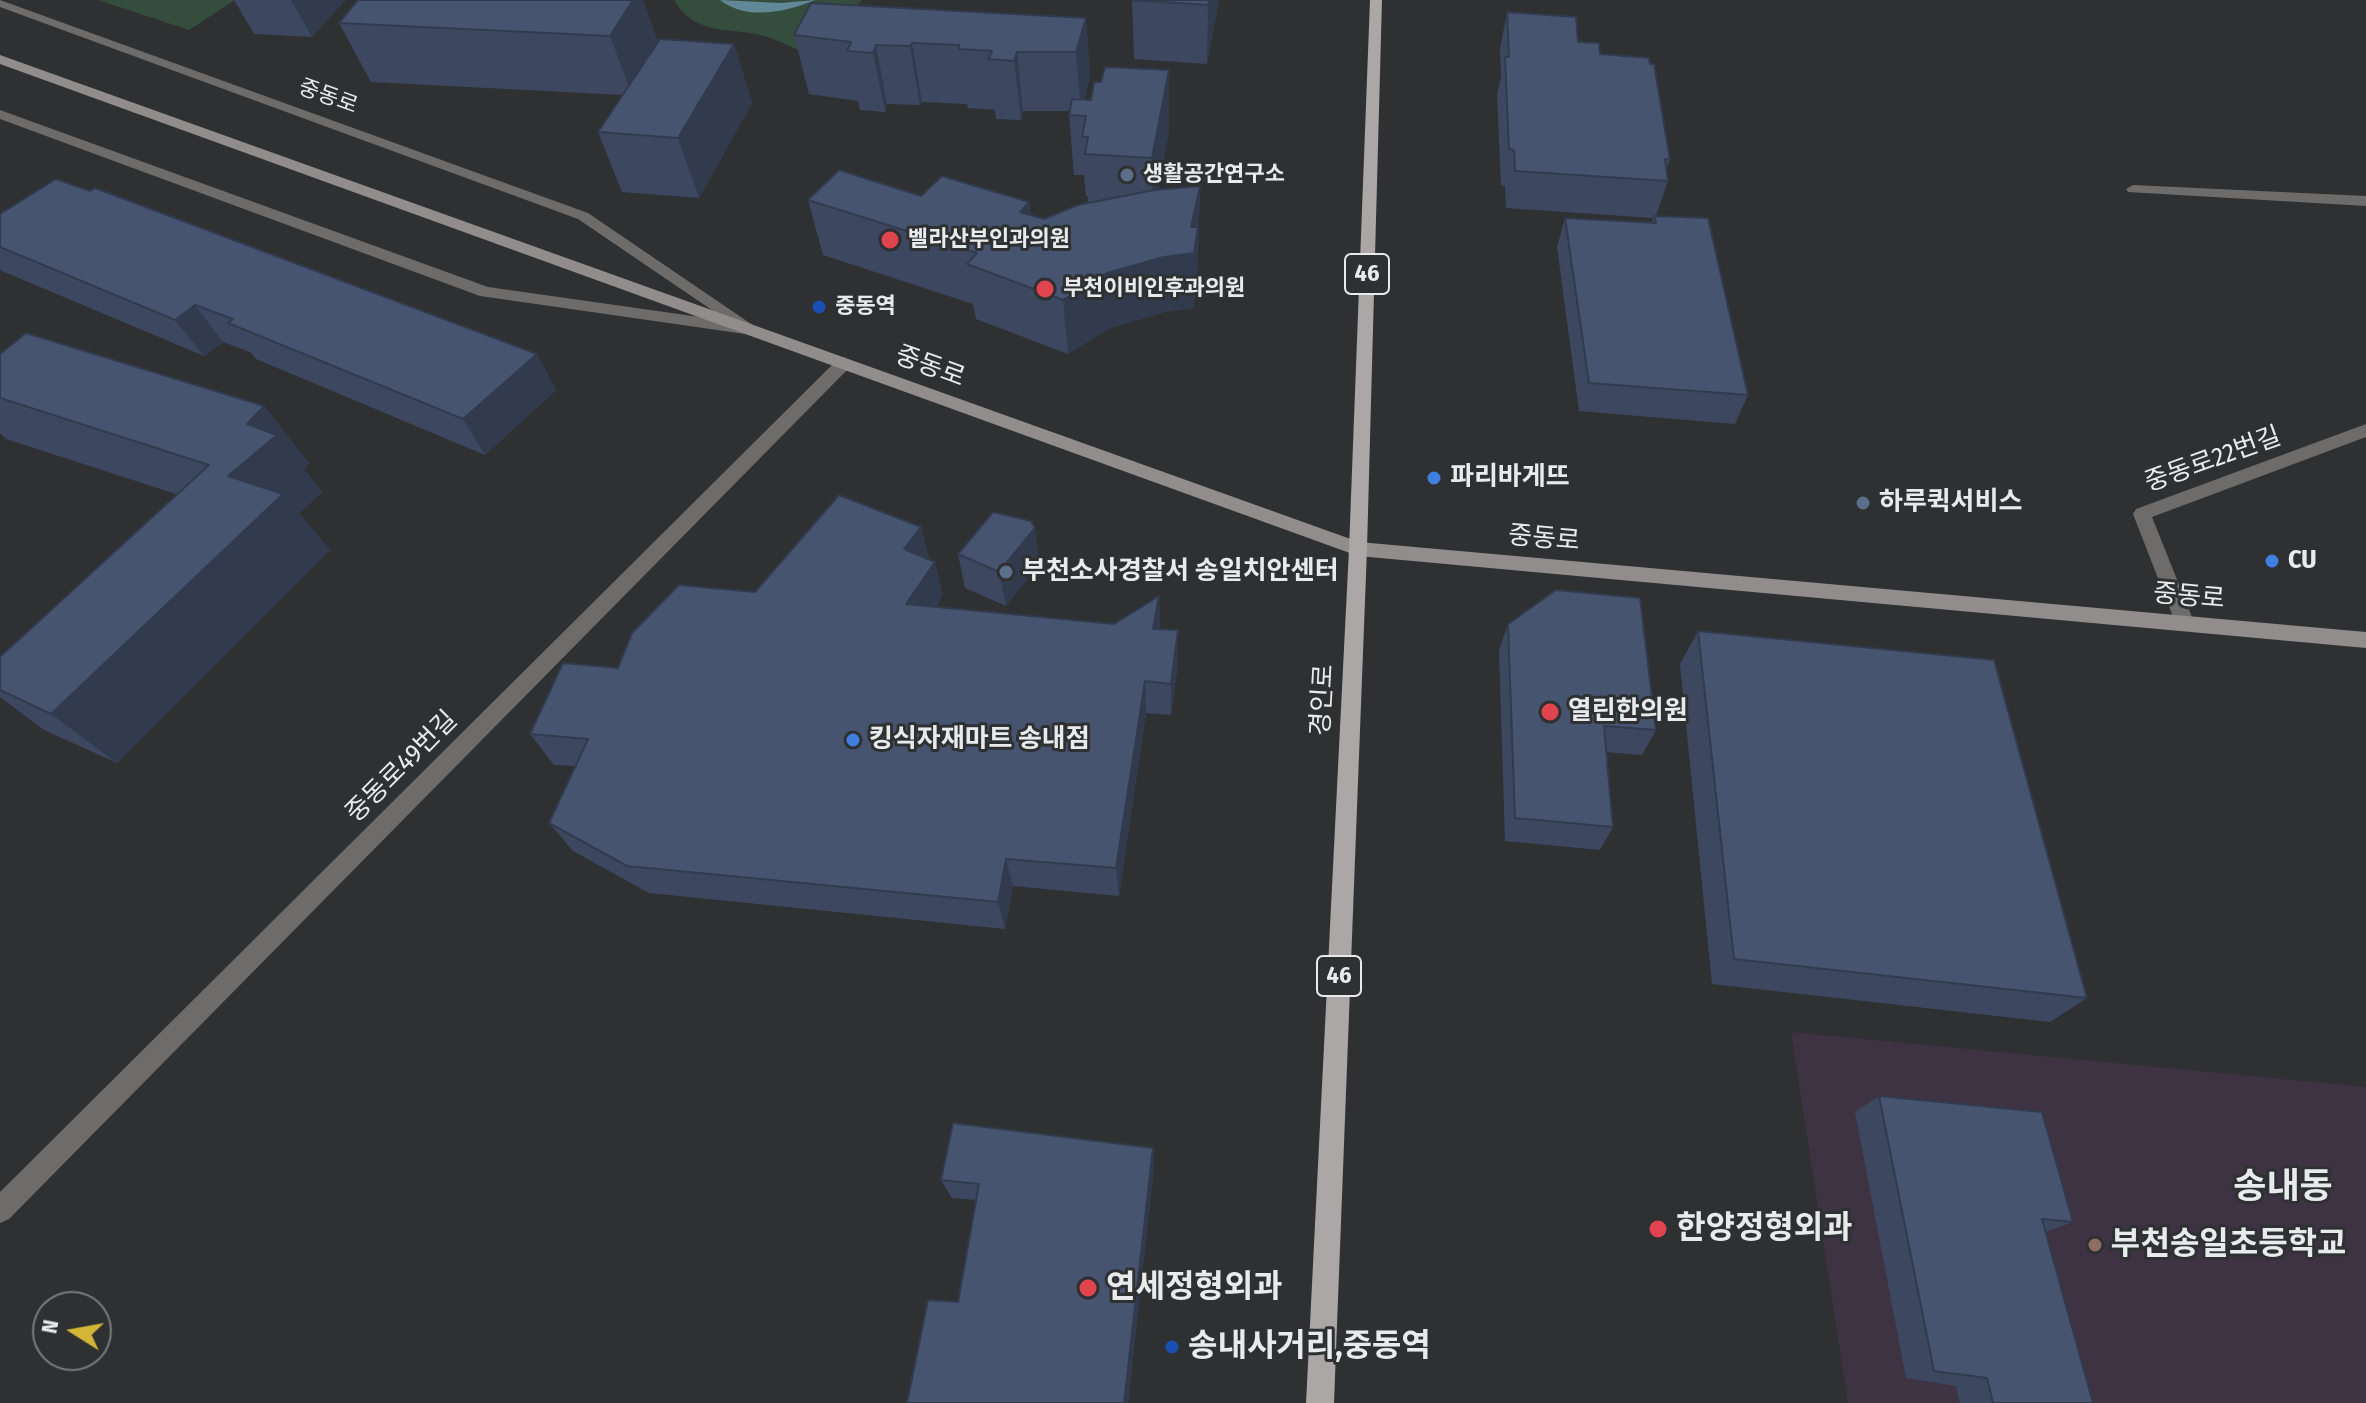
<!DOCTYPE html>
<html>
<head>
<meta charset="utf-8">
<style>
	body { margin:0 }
	#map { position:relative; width:2366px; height:1403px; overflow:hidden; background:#2e3032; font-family:"Fira Sans Condensed",sans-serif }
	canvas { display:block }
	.north { position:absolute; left:32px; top:1291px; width:80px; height:80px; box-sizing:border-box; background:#2e3032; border:2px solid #797a7c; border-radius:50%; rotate:281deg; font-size:22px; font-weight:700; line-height:32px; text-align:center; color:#e9eaec }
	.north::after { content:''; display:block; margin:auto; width:28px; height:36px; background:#d3b635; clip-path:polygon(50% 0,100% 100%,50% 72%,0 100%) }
</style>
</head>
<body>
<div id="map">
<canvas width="2366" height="1403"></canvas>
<div class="north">N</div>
</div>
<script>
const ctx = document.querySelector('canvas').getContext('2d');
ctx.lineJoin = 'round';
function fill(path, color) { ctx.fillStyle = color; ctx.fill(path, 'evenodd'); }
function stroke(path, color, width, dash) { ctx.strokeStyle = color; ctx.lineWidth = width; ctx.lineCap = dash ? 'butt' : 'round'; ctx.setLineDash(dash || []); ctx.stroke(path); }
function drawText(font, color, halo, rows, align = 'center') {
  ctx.font = font + ' "Fira Sans Condensed","Noto Sans KR",sans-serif'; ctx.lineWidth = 6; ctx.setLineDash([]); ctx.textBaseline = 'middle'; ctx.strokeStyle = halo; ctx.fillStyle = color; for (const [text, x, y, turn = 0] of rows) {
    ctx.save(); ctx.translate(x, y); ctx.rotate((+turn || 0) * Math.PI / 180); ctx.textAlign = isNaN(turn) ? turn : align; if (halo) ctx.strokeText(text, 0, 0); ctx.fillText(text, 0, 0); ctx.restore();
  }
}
fill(new Path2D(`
	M 1791,1032 L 2366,1087 L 2366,1403 L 1848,1403 Z`), '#3d3342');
fill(new Path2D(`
	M 98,0 L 235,0 L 189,30 Z
	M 674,0 L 862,0 L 852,12 L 825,62 C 806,54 787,44 768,37 C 733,26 696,38 674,0 Z`), '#354d3c');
fill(new Path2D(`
	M 720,0 L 781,3 L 815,0 C 786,12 747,21 720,0 Z`), '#618897');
fill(new Path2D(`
	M 2133,185 L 2366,196 L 2366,206 L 2128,192 L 2126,189 Z
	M 2366,424 L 2366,437 L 2152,517 L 2194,622 L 2191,627 L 2177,627 L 2133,514 L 2136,509 Z`), '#6d6c6b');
fill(new Path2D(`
	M 0,0 L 588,213 L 760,330 L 752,335 L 480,296 L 0,119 L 0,110 L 488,287 L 728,321 L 578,219 L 0,7 Z
	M 844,357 L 852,363 L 850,367 L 9,1219 L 0,1223 L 0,1192 L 838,359 Z`), '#6d6c6b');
fill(new Path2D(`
	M 0,55 L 1359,542 L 2366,632 L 2366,648 L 1358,556 L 0,64 Z`), '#908d8c');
fill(new Path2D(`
	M 1370,0 L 1382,0 L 1367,549 L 1334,1403 L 1306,1403 L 1349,549 Z`), '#aaa7a6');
fill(new Path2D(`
	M 234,0 L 345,0 L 312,37 L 254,34 Z
	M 358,0 L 643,0 L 658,43 L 734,44 L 752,103 L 699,198 L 622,192 L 598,132 L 623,95 L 371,82 L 339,23 Z
	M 1132,0 L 1219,0 L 1207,64 L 1134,59 Z
	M 1507,12 L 1578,42 L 1600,54 L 1670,160 L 1666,170 L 1668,181 L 1656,216 L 1748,395 L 1735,424 L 1579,411 L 1557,247 L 1565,218 L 1652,222 L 1653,218 L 1506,208 L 1505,186 L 1501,186 L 1497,94 L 1501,78 L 1500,49 Z
	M 1086,18 L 1090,77 L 1084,100 L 1169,130 L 1158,189 L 1200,186 L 1197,282 L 1193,308 L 1165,312 L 1110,328 L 1068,354 L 976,319 L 973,304 L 823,255 L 808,200 L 921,196 L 1029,202 L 1031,215 L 1044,219 L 1088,203 L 1088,196 L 1086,196 L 1084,175 L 1074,175 L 1069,115 L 1070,111 L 1023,111 L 1021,120 L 996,119 L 995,110 L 968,108 L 967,104 L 922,102 L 920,105 L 887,104 L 885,112 L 860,110 L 858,101 L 809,94 L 794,35 Z
	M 0,214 L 537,354 L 556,390 L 485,455 L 256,359 L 250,352 L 223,342 L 204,356 L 2,271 L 0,269 Z
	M 0,354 L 264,406 L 309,463 L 304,469 L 322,492 L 299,513 L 330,550 L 117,763 L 44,730 L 0,697 L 0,657 L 176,494 L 6,439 L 0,433 Z
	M 921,527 L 929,559 L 943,595 L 936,607 L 1114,624 L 1159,596 L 1160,629 L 1178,630 L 1178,663 L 1171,715 L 1146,713 L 1119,896 L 1013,886 L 1005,929 L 649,893 L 573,851 L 549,823 L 575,766 L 554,765 L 530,734 L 618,668 L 755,592 Z
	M 958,554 L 1040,563 L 1006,606 L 965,588 Z
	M 1508,624 L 1656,730 L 1642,755 L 1606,752 L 1613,827 L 1600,850 L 1505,841 L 1499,650 Z
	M 1698,631 L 2087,998 L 2050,1022 L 1712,984 L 1680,664 Z
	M 1879,1096 L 2073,1222 L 2046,1232 L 2093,1403 L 1960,1403 L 1956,1386 L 1906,1378 L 1855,1112 Z
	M 1153,1148 L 1154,1166 L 1128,1403 L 907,1403 L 958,1302 L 976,1200 L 952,1198 L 941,1180 Z`), '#3d4860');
fill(new Path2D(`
	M 291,0 L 345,0 L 312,37 Z
	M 633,0 L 643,0 L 660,49 L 632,95 L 610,36 Z
	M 1209,0 L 1219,0 L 1207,64 L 1208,5 Z
	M 1086,18 L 1090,77 L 1081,111 L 1076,52 Z
	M 912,43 L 922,102 L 920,105 L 910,46 Z
	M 734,44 L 752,103 L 699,198 L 678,138 Z
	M 876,45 L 887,104 L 885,112 L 873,53 Z
	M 1017,52 L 1023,111 L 1021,120 L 1014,61 Z
	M 1169,70 L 1169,130 L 1153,218 L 1152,158 Z
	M 1200,186 L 1197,282 L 1193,308 L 1165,312 L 1110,328 L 1068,354 L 1063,300 L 1107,273 L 1191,227 Z
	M 1029,202 L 1035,257 L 1020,212 Z
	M 195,305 L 223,342 L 204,356 L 175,320 Z
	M 537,354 L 556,390 L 485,455 L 463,419 Z
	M 264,406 L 309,463 L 304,469 L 322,492 L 299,513 L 330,550 L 117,763 L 51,714 L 228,476 L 247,424 Z
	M 921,527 L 929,561 L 904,549 Z
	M 1035,528 L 1040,563 L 1006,606 L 999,572 Z
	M 935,562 L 943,595 L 915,637 L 906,604 Z
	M 1159,596 L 1160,629 L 1153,629 Z
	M 1178,630 L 1178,663 L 1171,715 L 1171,684 Z
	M 1145,681 L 1146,713 L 1119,896 L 1116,868 Z
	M 1006,859 L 1013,886 L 1005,929 L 998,902 Z
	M 1153,1148 L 1154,1166 L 1128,1403 L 1124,1403 Z`), '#323b4e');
const building = new Path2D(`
	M 358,0 L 633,0 L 610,36 L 339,23 Z
	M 1132,0 L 1209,0 L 1208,5 Z
	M 811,3 L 1086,18 L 1076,52 L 1017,52 L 1014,61 L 988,59 L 992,51 L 959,49 L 959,45 L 912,43 L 910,46 L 876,45 L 873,53 L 847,51 L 851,42 L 794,35 Z
	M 1507,12 L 1576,17 L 1578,42 L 1599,43 L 1600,54 L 1649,58 L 1650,64 L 1654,64 L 1670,160 L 1665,159 L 1668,181 L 1515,171 L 1514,150 L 1509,149 L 1505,57 L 1509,57 Z
	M 660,39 L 734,44 L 678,138 L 598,132 Z
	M 1105,67 L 1169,70 L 1152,158 L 1085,154 L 1088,137 L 1082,137 L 1086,116 L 1069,115 L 1072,99 L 1091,100 L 1094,82 L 1101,82 Z
	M 839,170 L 921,196 L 942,176 L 1029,202 L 1020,212 L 1044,219 L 1078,205 L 1154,190 L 1200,186 L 1191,227 L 1198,227 L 1194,253 L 1164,257 L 1107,273 L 1063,300 L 967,264 L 977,253 L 808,200 Z
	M 56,179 L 90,191 L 95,188 L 537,354 L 463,419 L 228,323 L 233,319 L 195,305 L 175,320 L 0,247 L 0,214 Z
	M 1654,216 L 1708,218 L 1748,395 L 1589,383 L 1565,218 L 1656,223 Z
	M 26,333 L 264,406 L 247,424 L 277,435 L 228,476 L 283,494 L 51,714 L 0,690 L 0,657 L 209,465 L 0,398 L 0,354 Z
	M 839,495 L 921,527 L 904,549 L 935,562 L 906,604 L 1114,624 L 1159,596 L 1153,629 L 1178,630 L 1171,684 L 1145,681 L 1116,868 L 1006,859 L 998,902 L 627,866 L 549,823 L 588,739 L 530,734 L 563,663 L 618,668 L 632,633 L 679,585 L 755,592 Z
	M 993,512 L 1031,521 L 1035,528 L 999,572 L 958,554 Z
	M 1556,590 L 1640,598 L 1656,730 L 1604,726 L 1613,827 L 1515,818 L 1508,624 Z
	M 1698,631 L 1994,660 L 2087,998 L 1734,959 Z
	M 1879,1096 L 2042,1112 L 2073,1222 L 2042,1219 L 2093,1403 L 1993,1403 L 1987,1378 L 1934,1371 Z
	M 953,1123 L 1153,1148 L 1124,1403 L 907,1403 L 928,1300 L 958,1302 L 979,1184 L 941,1180 Z`);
fill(building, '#475470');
stroke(building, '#323b4e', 2);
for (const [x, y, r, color] of [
	[1127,175,8,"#5c6f8a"],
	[890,240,10,"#e0444e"],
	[1045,289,10,"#e0444e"],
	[819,307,8,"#1a4fb4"],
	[1434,478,8,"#3f7fe0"],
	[1863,503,8,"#5c6f8a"],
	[2272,561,8,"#3f7fe0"],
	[1006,572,8,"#5c6f8a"],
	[1550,712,10,"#e0444e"],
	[853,740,8,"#3f7fe0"],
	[1658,1229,10,"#e0444e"],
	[2095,1245,8,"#8d6e63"],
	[1088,1288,10,"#e0444e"],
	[1172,1347,8,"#1a4fb4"]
]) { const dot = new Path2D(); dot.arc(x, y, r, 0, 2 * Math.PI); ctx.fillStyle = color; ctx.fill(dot); stroke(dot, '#2e3032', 3); }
drawText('22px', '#e9eaec', '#2e3032', [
	["중동로",328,97,20]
]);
drawText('bold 22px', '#e9eaec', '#2e3032', [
	["생활공간연구소",1143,175],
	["벨라산부인과의원",908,240],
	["부천이비인후과의원",1063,289],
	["중동역",835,307]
], 'left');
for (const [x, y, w] of [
	[1367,274,44],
	[1339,976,44]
]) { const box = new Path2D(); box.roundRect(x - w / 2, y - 20, w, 40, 6); ctx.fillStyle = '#2e3032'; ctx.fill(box); stroke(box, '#e9eaec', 2); }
drawText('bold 24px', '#e9eaec', null, [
	["46",1367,274],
	["46",1339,976]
]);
drawText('26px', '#e9eaec', '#2e3032', [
	["중동로",930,367,20],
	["중동로22번길",2213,460,-20],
	["중동로",1544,539,5],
	["중동로",2189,597,5],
	["경인로",1323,700,-87],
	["중동로49번길",402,767,-45]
]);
drawText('bold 26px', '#e9eaec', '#2e3032', [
	["파리바게뜨",1450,478],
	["하루퀵서비스",1879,503],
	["CU",2288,561],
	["부천소사경찰서 송일치안센터",1022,572],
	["열린한의원",1568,712],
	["킹식자재마트 송내점",869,740]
], 'left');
drawText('bold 32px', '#e9eaec', '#2e3032', [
	["한양정형외과",1676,1229],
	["부천송일초등학교",2111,1245],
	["연세정형외과",1106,1288],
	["송내사거리,중동역",1188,1347]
], 'left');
drawText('bold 36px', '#e9eaec', '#2e3032', [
	["송내동",2283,1188]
]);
</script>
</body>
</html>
